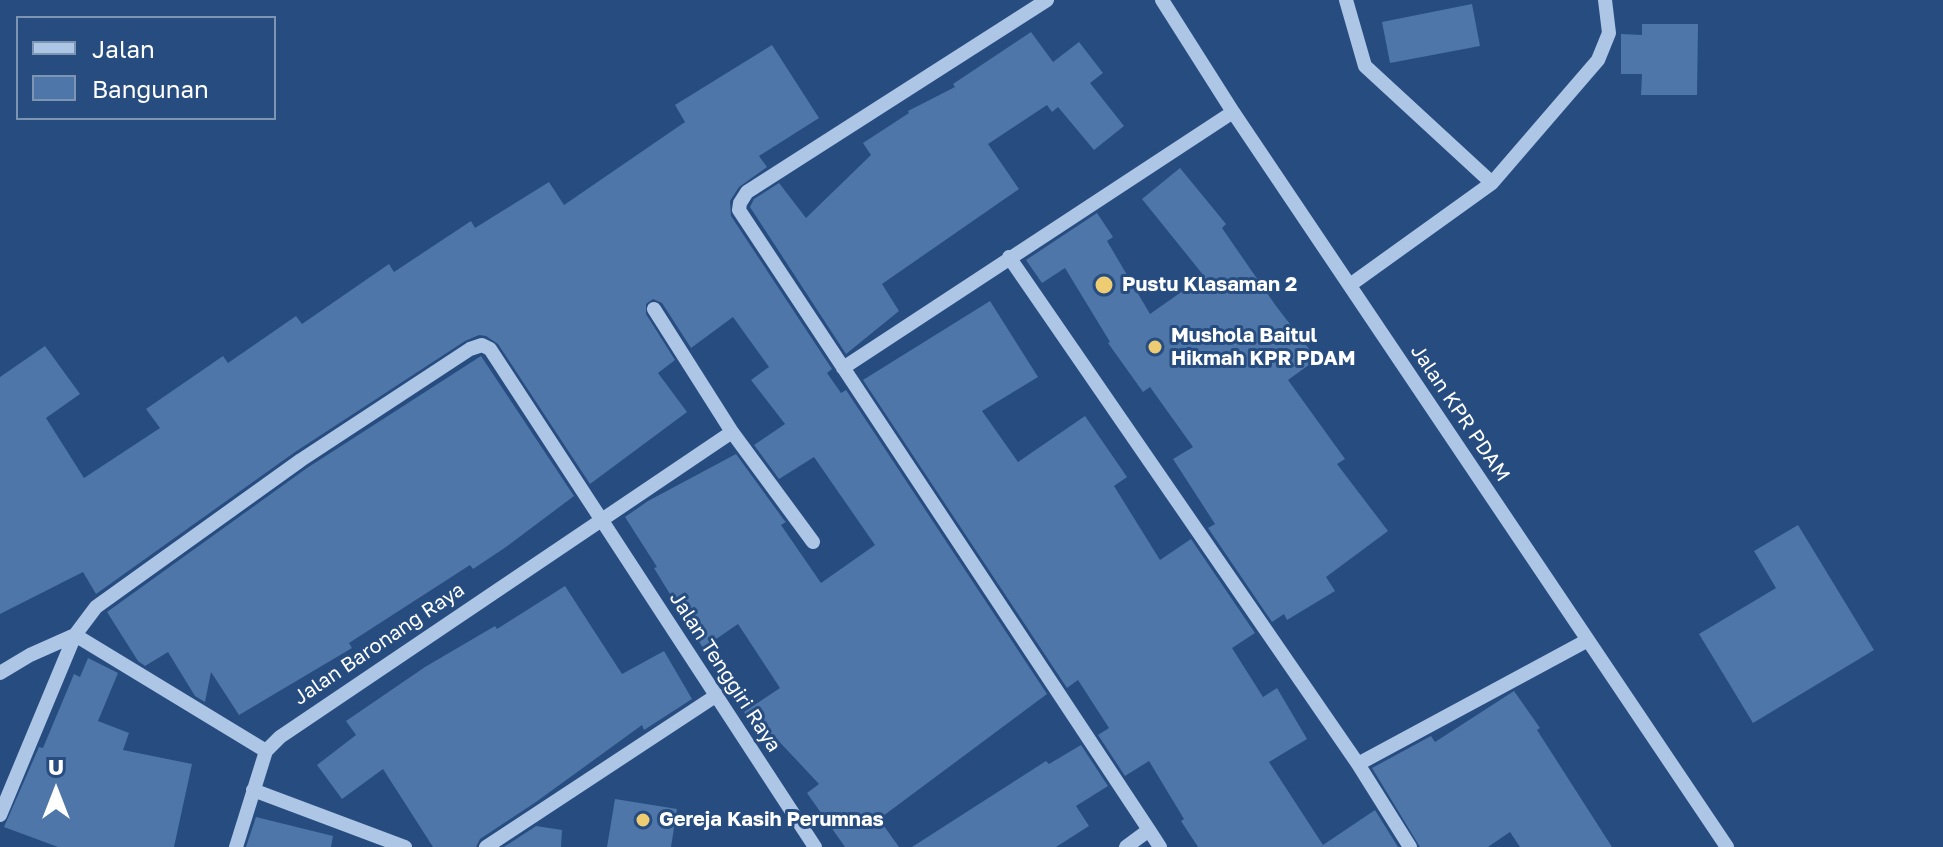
<!DOCTYPE html>
<html>
<head>
<meta charset="utf-8">
<style>
	body { margin:0 }
	#map { position:relative; width:1943px; height:847px; overflow:hidden; background:#264c80; font-family:"Golos Text",sans-serif }
	canvas { display:block }
	.legend { position:absolute; left:16px; top:16px; width:260px; height:104px; box-sizing:border-box; background:#264c80; border:2px solid #7d94b3; margin:0; padding:10px 14px; list-style:none; font-size:24px; color:#fff }
	.legend li { display:flex; align-items:center; gap:16px; height:40px }
	.legend b { width:40px; border:2px solid #7d94b3 }
	.north { position:absolute; left:16px; top:751px; width:80px; height:80px; -webkit-text-stroke:6px #264c80; paint-order:stroke; rotate:0deg; font-size:22px; font-weight:700; line-height:32px; text-align:center; color:#fff }
	.north::after { content:''; display:block; margin:auto; width:28px; height:36px; background:#fff; clip-path:polygon(50% 0,100% 100%,50% 72%,0 100%) }
</style>
</head>
<body>
<div id="map">
<canvas width="1943" height="847"></canvas>
<ul class="legend">
<li><b style="height:10px;background:#adc6e6"></b>Jalan</li>
<li><b style="height:22px;background:#4f76a8"></b>Bangunan</li>
</ul>
<div class="north">U</div>
</div>
<script>
const ctx = document.querySelector('canvas').getContext('2d');
ctx.lineJoin = 'round';
function fill(path, color) { ctx.fillStyle = color; ctx.fill(path, 'evenodd'); }
function stroke(path, color, width, dash) { ctx.strokeStyle = color; ctx.lineWidth = width; ctx.lineCap = dash ? 'butt' : 'round'; ctx.setLineDash(dash || []); ctx.stroke(path); }
function drawText(font, color, halo, rows, align = 'center') {
  ctx.font = font + ' "Golos Text",sans-serif'; ctx.lineWidth = 6; ctx.setLineDash([]); ctx.textBaseline = 'middle'; ctx.strokeStyle = halo; ctx.fillStyle = color; for (const [text, x, y, turn = 0] of rows) {
    ctx.save(); ctx.translate(x, y); ctx.rotate((+turn || 0) * Math.PI / 180); ctx.textAlign = isNaN(turn) ? turn : align; if (halo) ctx.strokeText(text, 0, 0); ctx.fillText(text, 0, 0); ctx.restore();
  }
}
fill(new Path2D(`
	M 1472,4 L 1480,46 L 1390,63 L 1382,22 Z
	M 1642,24 L 1698,24 L 1697,95 L 1641,95 L 1642,74 L 1621,74 L 1621,34 L 1642,35 Z
	M 1031,32 L 1053,62 L 1079,42 L 1103,73 L 1090,83 L 1124,126 L 1094,150 L 1058,107 L 1052,112 L 1047,105 L 988,144 L 1019,189 L 882,284 L 899,311 L 846,354 L 750,207 L 754,199 L 779,183 L 806,218 L 871,155 L 863,143 L 909,113 L 908,111 L 955,87 L 953,84 Z
	M 772,45 L 819,118 L 759,156 L 767,167 L 739,187 L 730,201 L 731,216 L 832,369 L 827,373 L 841,393 L 846,390 L 1047,694 L 879,819 L 899,847 L 845,847 L 807,793 L 819,784 L 773,735 L 764,741 L 744,712 L 780,688 L 738,624 L 703,648 L 654,568 L 657,567 L 625,517 L 648,501 L 736,454 L 784,520 L 786,522 L 781,525 L 821,583 L 875,545 L 814,457 L 779,479 L 754,445 L 785,424 L 751,380 L 769,367 L 733,317 L 691,348 L 662,303 L 653,299 L 646,304 L 646,314 L 675,360 L 658,373 L 687,412 L 590,484 L 498,344 L 486,336 L 479,335 L 465,341 L 295,452 L 96,594 L 83,572 L 0,614 L 0,377 L 45,346 L 80,394 L 46,418 L 84,478 L 160,428 L 146,409 L 223,356 L 228,363 L 296,316 L 302,324 L 389,264 L 394,272 L 471,221 L 475,228 L 549,182 L 564,205 L 685,122 L 675,105 Z
	M 1180,168 L 1226,224 L 1222,228 L 1276,306 L 1317,359 L 1288,380 L 1345,459 L 1337,464 L 1388,531 L 1326,577 L 1335,591 L 1287,620 L 1284,614 L 1272,622 L 1208,528 L 1215,524 L 1173,459 L 1193,447 L 1150,387 L 1143,392 L 1108,343 L 1110,342 L 1065,268 L 1042,283 L 1026,260 L 1097,213 L 1113,237 L 1107,241 L 1150,314 L 1204,276 L 1142,199 Z
	M 990,301 L 1038,377 L 982,411 L 1018,462 L 1085,416 L 1127,477 L 1114,486 L 1160,560 L 1191,539 L 1255,633 L 1232,648 L 1263,697 L 1277,688 L 1307,739 L 1269,762 L 1323,845 L 1375,810 L 1398,847 L 1198,847 L 1181,821 L 1184,819 L 1149,761 L 1125,776 L 1098,735 L 1109,728 L 1078,680 L 1067,688 L 863,380 Z
	M 481,356 L 574,496 L 506,547 L 473,569 L 470,565 L 349,643 L 352,648 L 239,715 L 211,672 L 205,702 L 195,696 L 168,652 L 145,666 L 138,661 L 107,612 L 307,468 Z
	M 1798,525 L 1874,650 L 1753,723 L 1699,634 L 1776,588 L 1754,551 Z
	M 565,586 L 622,674 L 664,651 L 692,699 L 644,730 L 642,725 L 536,802 L 480,839 L 476,847 L 433,847 L 383,769 L 342,799 L 317,765 L 356,735 L 346,721 L 425,667 L 495,626 L 497,629 Z
	M 88,658 L 118,673 L 98,721 L 129,733 L 123,750 L 192,764 L 174,847 L 58,847 L 4,827 L 39,747 L 43,748 L 74,674 L 80,677 Z
	M 1514,691 L 1540,728 L 1537,730 L 1612,847 L 1520,847 L 1510,832 L 1488,847 L 1420,847 L 1372,768 L 1431,736 L 1435,742 Z
	M 1081,745 L 1108,786 L 1076,806 L 1089,826 L 1056,847 L 912,847 L 1046,761 L 1049,764 Z
	M 615,799 L 677,809 L 671,847 L 607,847 Z
	M 256,817 L 333,836 L 331,847 L 246,847 Z
	M 536,826 L 562,830 L 561,847 L 504,847 Z`), '#4f76a8');
stroke(new Path2D(`
	M 1047,0 L 747,192 L 740,203 L 739,210 L 1149,830 L 1126,847
	M 1162,0 L 1233,112 L 1727,847
	M 1346,0 L 1365,66 L 1492,183
	M 1009,257 L 1358,764 L 1410,847
	M 1350,285 L 1492,183 L 1598,60 L 1609,33 L 1605,0
	M 654,309 L 732,432 L 813,542
	M 843,368 L 1233,112
	M 75,635 L 266,751
	M 0,673 L 30,655 L 75,635
	M 1358,764 L 1588,640
	M 253,790 L 405,847
	M 0,815 L 75,635 L 96,607 L 301,460 L 470,349 L 482,345 L 490,349 L 815,847
	M 1149,830 L 1160,847
	M 236,847 L 266,751 L 280,737 L 732,432
	M 486,847 L 717,695`), '#adc6e6', 14);
for (const [x, y, r, color] of [
	[1104,285,10,"#eecc72"],
	[1155,347,8,"#eecc72"],
	[643,820,8,"#eecc72"]
]) { const dot = new Path2D(); dot.arc(x, y, r, 0, 2 * Math.PI); ctx.fillStyle = color; ctx.fill(dot); stroke(dot, '#264c80', 3); }
drawText('bold 20px', '#fff', '#264c80', [
	["Pustu Klasaman 2",1122,285],
	["Mushola Baitul",1171,336],
	["Hikmah KPR PDAM",1171,359],
	["Gereja Kasih Perumnas",659,820]
], 'left');
drawText('20px', '#fff', '#264c80', [
	["Jalan KPR PDAM",1460,413,56],
	["Jalan Baronang Raya",379,644,-34],
	["Jalan Tenggiri Raya",725,672,57]
]);
</script>
</body>
</html>
